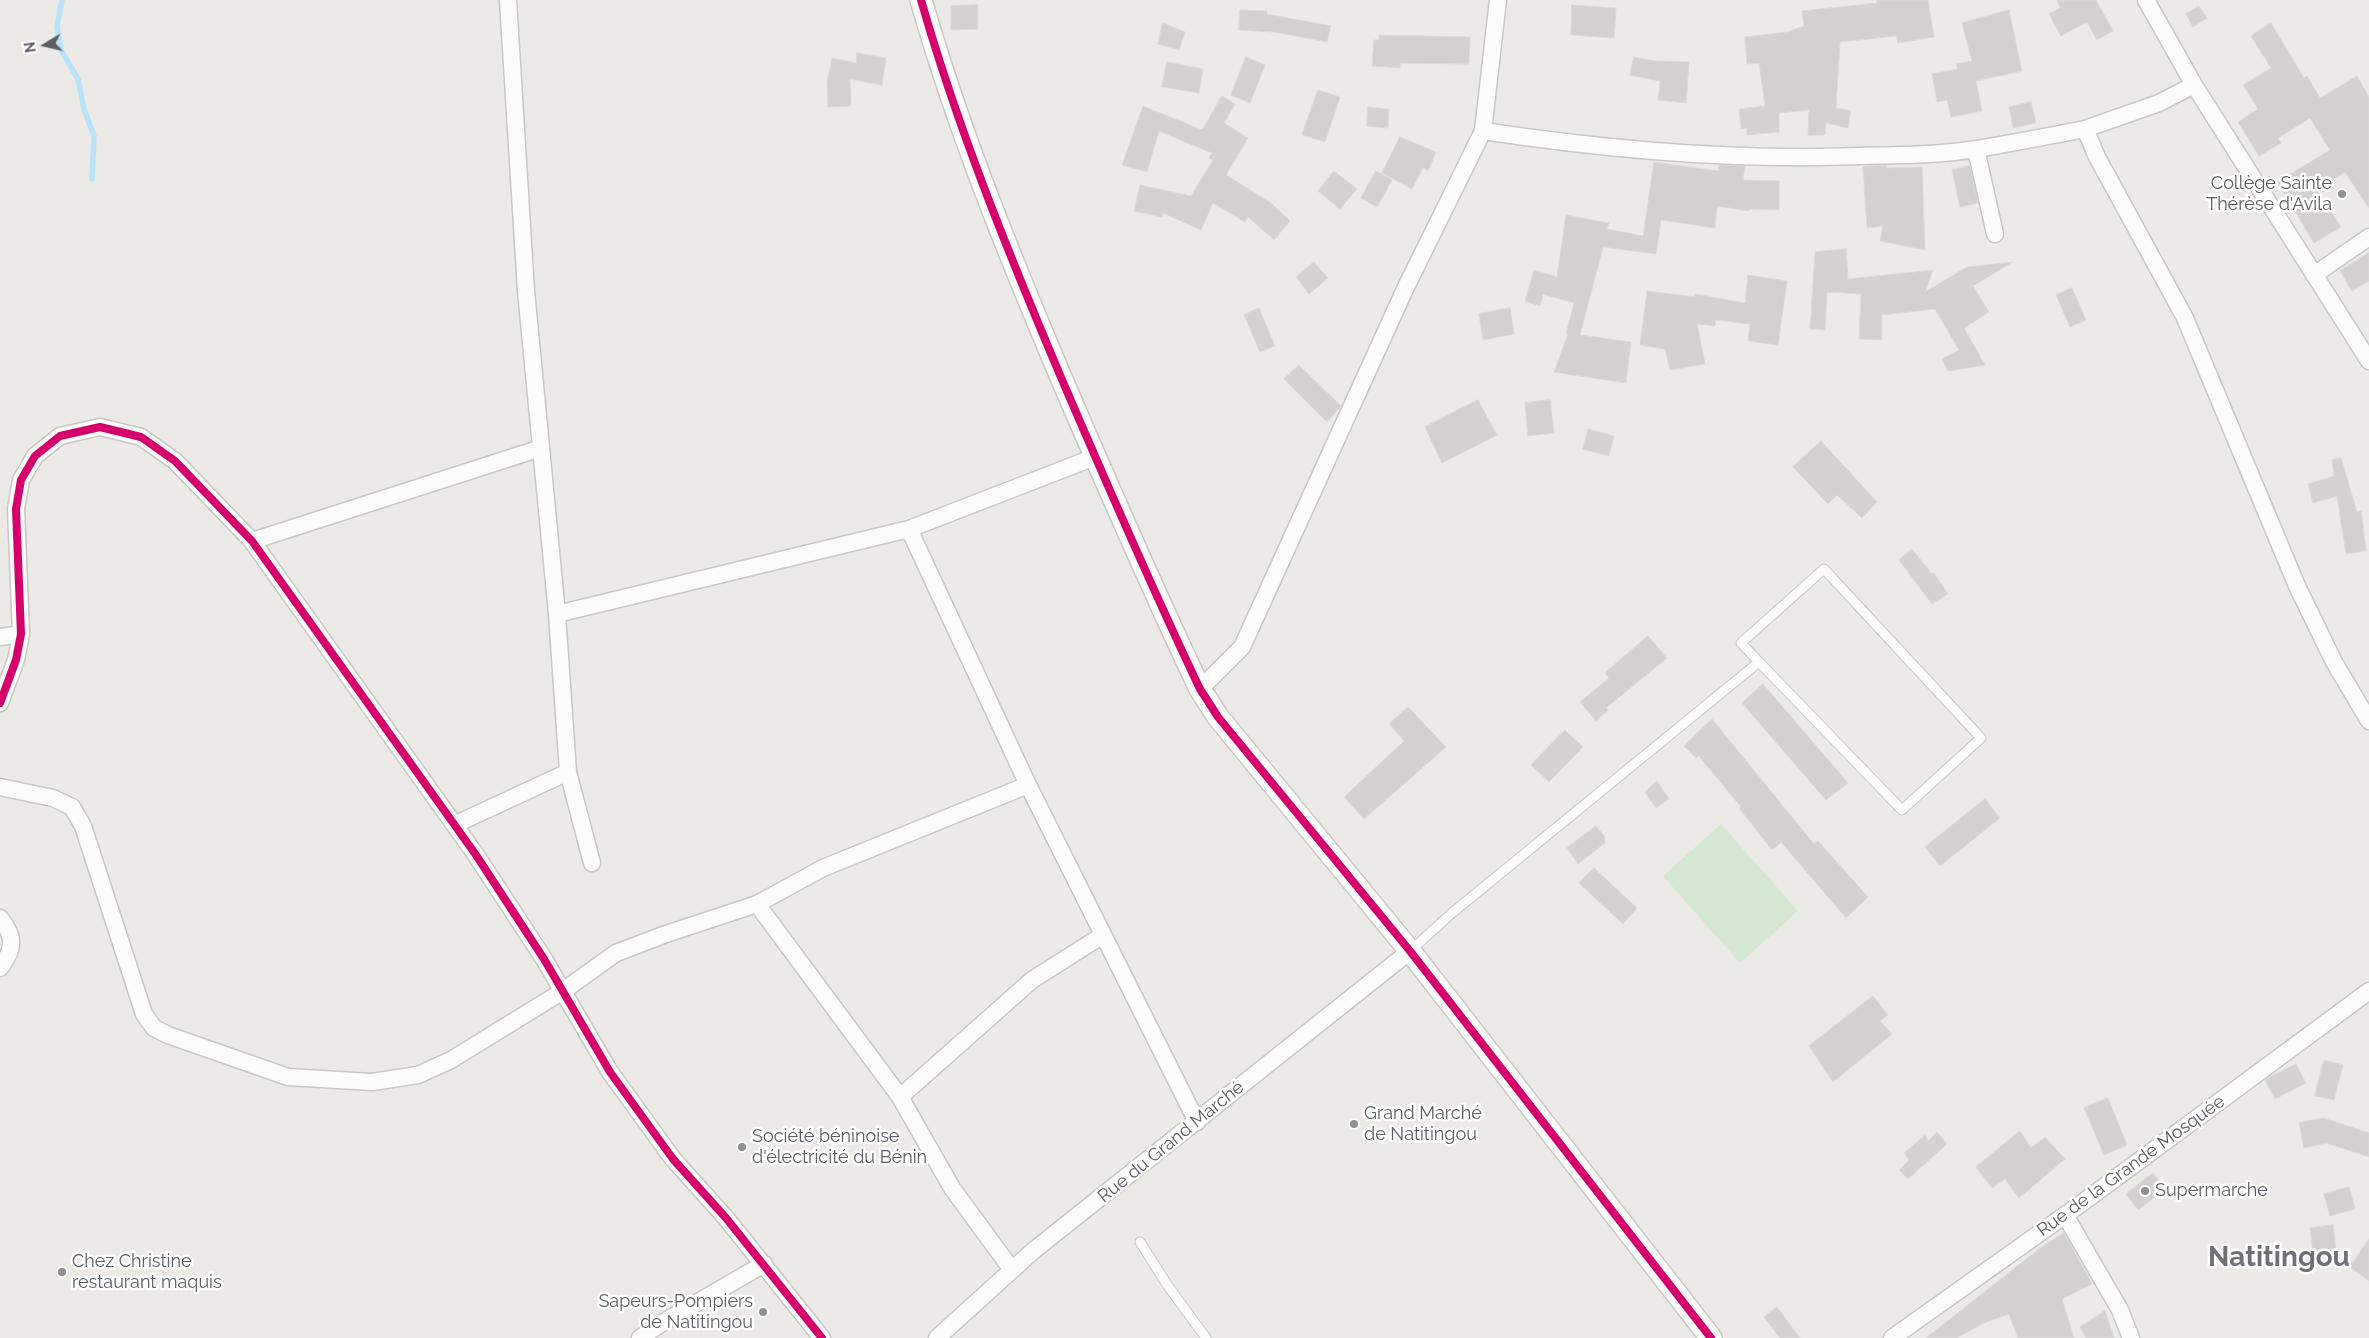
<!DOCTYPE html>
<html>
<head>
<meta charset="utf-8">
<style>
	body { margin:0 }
	#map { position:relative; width:2369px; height:1338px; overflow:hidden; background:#ebeae6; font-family:Raleway,sans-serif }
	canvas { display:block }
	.north { position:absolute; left:20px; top:20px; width:50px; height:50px; -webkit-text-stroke:4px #fff; paint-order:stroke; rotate:261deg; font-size:14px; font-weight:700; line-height:20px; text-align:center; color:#5c6064 }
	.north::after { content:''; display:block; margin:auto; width:18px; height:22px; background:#5c6064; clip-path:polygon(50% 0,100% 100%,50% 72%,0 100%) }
</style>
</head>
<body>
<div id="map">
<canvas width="2369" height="1338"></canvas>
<div class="north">N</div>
</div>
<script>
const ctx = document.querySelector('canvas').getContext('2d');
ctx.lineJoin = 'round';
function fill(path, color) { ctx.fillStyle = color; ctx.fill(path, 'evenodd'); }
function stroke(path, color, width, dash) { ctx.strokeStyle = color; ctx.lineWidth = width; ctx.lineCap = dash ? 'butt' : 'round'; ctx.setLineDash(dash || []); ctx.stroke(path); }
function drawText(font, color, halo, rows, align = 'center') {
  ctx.font = font + ' Raleway,sans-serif'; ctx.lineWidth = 5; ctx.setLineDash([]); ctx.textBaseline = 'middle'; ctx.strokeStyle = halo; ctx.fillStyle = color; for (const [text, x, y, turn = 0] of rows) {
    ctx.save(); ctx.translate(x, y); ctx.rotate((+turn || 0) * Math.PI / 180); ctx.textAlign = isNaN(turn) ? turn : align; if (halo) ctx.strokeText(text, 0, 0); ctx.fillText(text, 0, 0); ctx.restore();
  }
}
fill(new Path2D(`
	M 1721,824 L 1798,911 L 1740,963 L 1663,876 Z`), '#d4e8d1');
stroke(new Path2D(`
	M 62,0 L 57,27 L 61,50 L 78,79 L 84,109 L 94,136 L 92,179`), '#b9e1f8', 5.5);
const building = new Path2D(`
	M 1877,0 L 1928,0 L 1934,37 L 1898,43 L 1896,36 L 1840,42 L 1836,108 L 1851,111 L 1848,128 L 1826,123 L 1825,135 L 1808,135 L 1809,110 L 1779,113 L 1779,132 L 1747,135 L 1747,128 L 1741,129 L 1739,109 L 1765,106 L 1759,63 L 1747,64 L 1745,37 L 1787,32 L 1804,26 L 1802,11 L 1877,3 Z
	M 2057,0 L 2096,0 L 2113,31 L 2097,40 L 2087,22 L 2061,36 L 2049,14 L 2060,8 Z
	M 978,5 L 978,29 L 951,30 L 951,6 Z
	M 1572,5 L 1616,8 L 1614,38 L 1571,35 Z
	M 2199,6 L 2207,18 L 2193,27 L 2186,14 Z
	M 1240,10 L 1267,11 L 1267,14 L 1331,26 L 1327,42 L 1274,32 L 1239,30 Z
	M 2009,10 L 2022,71 L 1976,81 L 1982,111 L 1951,117 L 1947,100 L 1937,102 L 1932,74 L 1958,69 L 1956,64 L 1972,61 L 1962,23 Z
	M 1163,23 L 1185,32 L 1179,50 L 1158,44 Z
	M 2271,23 L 2304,78 L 2307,76 L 2320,98 L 2357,76 L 2369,97 L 2369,208 L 2345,172 L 2317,190 L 2341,227 L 2314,243 L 2277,182 L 2330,150 L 2310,118 L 2278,138 L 2281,143 L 2259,156 L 2238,122 L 2258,109 L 2243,85 L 2271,68 L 2251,36 Z
	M 1379,35 L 1470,37 L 1469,64 L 1400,63 L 1400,68 L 1372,66 L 1374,40 L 1379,40 Z
	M 857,53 L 886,58 L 882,85 L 850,79 L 851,106 L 828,107 L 827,82 L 832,58 L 856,63 Z
	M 1246,57 L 1265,65 L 1250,103 L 1231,95 Z
	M 1634,57 L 1655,61 L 1689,62 L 1686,103 L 1658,100 L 1660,81 L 1630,75 Z
	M 1167,62 L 1203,69 L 1199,93 L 1162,87 Z
	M 1318,90 L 1340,97 L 1325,142 L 1302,135 Z
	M 1222,96 L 1235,104 L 1224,123 L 1248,138 L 1226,175 L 1271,203 L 1290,221 L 1274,240 L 1248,217 L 1245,222 L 1213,203 L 1201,230 L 1163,213 L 1162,217 L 1134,211 L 1140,185 L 1191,196 L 1213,160 L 1209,158 L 1212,153 L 1159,131 L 1147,172 L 1122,165 L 1143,106 L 1202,130 Z
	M 2031,102 L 2036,123 L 2013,128 L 2009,107 Z
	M 1368,107 L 1389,109 L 1388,128 L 1367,126 Z
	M 1400,137 L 1436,152 L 1428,171 L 1423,168 L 1412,189 L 1382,173 Z
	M 1654,162 L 1718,171 L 1719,165 L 1745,166 L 1743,180 L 1779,181 L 1779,210 L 1749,209 L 1749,211 L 1717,206 L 1715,228 L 1661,220 L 1656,254 L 1603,247 L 1580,335 L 1631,342 L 1626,383 L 1554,372 L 1568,334 L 1566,334 L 1574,303 L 1543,294 L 1540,306 L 1525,301 L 1534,270 L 1557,277 L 1566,215 L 1609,223 L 1607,229 L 1643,236 Z
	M 1886,165 L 1887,168 L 1922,167 L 1925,250 L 1880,241 L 1883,226 L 1867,228 L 1863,167 Z
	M 1970,166 L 1978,203 L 1960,207 L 1952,170 Z
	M 1334,171 L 1357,189 L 1340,209 L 1318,191 Z
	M 1376,171 L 1392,180 L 1377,207 L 1361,198 Z
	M 1846,249 L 1848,279 L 1933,270 L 1925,292 L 1967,267 L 2013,262 L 1973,286 L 1989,312 L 1964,328 L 1985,365 L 1948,371 L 1942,359 L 1959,350 L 1935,309 L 1882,315 L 1882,340 L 1859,339 L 1861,294 L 1827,292 L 1825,330 L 1810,329 L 1815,252 Z
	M 2369,253 L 2369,281 L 2352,291 L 2340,271 Z
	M 1314,262 L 1328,278 L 1309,294 L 1296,277 Z
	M 1748,275 L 1787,281 L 1778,345 L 1748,341 L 1750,324 L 1716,320 L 1715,326 L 1697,324 L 1705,364 L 1670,370 L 1665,349 L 1640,345 L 1647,291 L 1695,297 L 1695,294 L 1745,303 Z
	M 2072,288 L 2086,320 L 2070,327 L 2056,295 Z
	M 1259,308 L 1275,346 L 1260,352 L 1244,315 Z
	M 1510,308 L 1514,334 L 1483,340 L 1479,314 Z
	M 1299,365 L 1341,406 L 1327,422 L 1284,379 Z
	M 1478,400 L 1497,435 L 1442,463 L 1425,427 Z
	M 1550,400 L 1554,433 L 1528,436 L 1525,403 Z
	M 1588,429 L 1614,436 L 1609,456 L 1583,449 Z
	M 1821,441 L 1877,502 L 1862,518 L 1837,495 L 1828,504 L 1793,467 Z
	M 2341,458 L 2357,512 L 2361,511 L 2366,551 L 2346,554 L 2337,496 L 2313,503 L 2308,484 L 2334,476 L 2332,460 Z
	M 1912,549 L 1932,574 L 1934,573 L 1948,594 L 1932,604 L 1899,560 Z
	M 1648,636 L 1667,658 L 1606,708 L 1608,710 L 1596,721 L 1580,702 L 1609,678 L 1605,673 Z
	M 1763,684 L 1848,783 L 1826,800 L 1742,703 Z
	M 1408,707 L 1446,747 L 1364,819 L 1344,797 L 1404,741 L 1389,724 Z
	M 1712,719 L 1814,844 L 1818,841 L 1868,897 L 1846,918 L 1781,842 L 1772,850 L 1739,808 L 1741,807 L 1699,756 L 1696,758 L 1684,746 Z
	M 1565,730 L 1583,747 L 1549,782 L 1531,765 Z
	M 1657,781 L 1669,799 L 1656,808 L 1645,792 Z
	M 1985,799 L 2000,818 L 1940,866 L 1925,847 Z
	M 1596,826 L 1605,837 L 1605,843 L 1578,864 L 1567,848 Z
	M 1594,868 L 1637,908 L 1623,924 L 1579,883 Z
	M 1873,996 L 1888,1015 L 1880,1021 L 1892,1034 L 1833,1082 L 1809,1046 Z
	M 2324,1060 L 2343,1065 L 2334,1100 L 2315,1096 Z
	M 2296,1064 L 2306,1083 L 2275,1099 L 2265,1080 Z
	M 2108,1098 L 2127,1145 L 2104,1155 L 2084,1108 Z
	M 2323,1118 L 2369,1133 L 2369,1157 L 2326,1143 L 2304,1148 L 2299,1123 Z
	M 2020,1131 L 2031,1148 L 2045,1137 L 2065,1159 L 2019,1198 L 2005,1179 L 1992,1188 L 1976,1167 Z
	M 1937,1132 L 1947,1144 L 1908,1179 L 1899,1170 L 1909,1160 L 1904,1153 L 1925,1135 L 1928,1141 Z
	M 2153,1173 L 2165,1189 L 2138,1210 L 2126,1194 Z
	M 2349,1187 L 2355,1209 L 2330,1216 L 2324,1194 Z
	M 2333,1225 L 2336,1252 L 2313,1255 L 2310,1228 Z
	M 2064,1233 L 2092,1284 L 2062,1299 L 2074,1338 L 2018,1338 L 2009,1314 L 1986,1322 L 1956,1338 L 1926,1338 L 2039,1249 Z
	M 2369,1239 L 2369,1281 L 2350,1267 Z
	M 1777,1307 L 1800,1338 L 1780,1338 L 1764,1317 Z
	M 2105,1311 L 2114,1338 L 2086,1338 L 2080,1327 Z`);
fill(building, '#d2d1cf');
stroke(building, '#dad9d6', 1);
const service = new Path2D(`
	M 1410,951 L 1452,913 L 1759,662 L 1902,810 L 1981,738 L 1824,569 L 1741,643 L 1759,662
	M 1140,1242 L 1168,1286 L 1206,1338`);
const minor = new Path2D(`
	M 508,0 L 526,291 L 557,614 L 568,772 L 592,863
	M 2146,0 L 2194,85 L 2369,361
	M 2194,85 L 2159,103 L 2085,129 L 2097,157 L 2185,318 L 2297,586 L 2334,662 L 2369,721
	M 1483,131 C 1609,150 1734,161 1860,156 C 1899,155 1939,155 1977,149 C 2013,143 2049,136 2085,129
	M 1976,149 L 1995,234
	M 2314,275 L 2369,237
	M 909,529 L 1028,785 L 1197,1122
	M 252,541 L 541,448
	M 557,614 L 909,529 L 1095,457
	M 0,637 L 21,634
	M 1200,689 L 1242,647 L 1406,287 L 1483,131 L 1498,0
	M 0,703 L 16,660 L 21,634 L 16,509 L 21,480 L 35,456 L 60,436 L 100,427 L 141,437 L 175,461 L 252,541 L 476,855 L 544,959 L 610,1072 L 673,1159 L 726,1218 L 822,1338
	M 0,787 L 53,798 L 72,807 L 83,826 L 144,1014 L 154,1028 L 168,1035 L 288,1077 L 372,1082 L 418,1075 L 451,1060 L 563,991 L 616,953 L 666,934 L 757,904 L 900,1097 L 952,1188 L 1012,1270
	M 456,824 L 568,772
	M 757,904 L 823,868 L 1028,785
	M 0,918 C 15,937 15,948 0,968
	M 900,1097 L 1032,980 L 1103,935
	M 2065,1215 L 2120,1310 L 2131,1338
	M 640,1338 L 662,1323 L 764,1264
	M 937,1338 L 1033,1251 L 1410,951
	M 1892,1338 L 2082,1203 L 2369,991`);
const tertiary = new Path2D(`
	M 921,0 C 958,129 1008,252 1060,375 C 1105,480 1151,586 1200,689 L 1218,717 L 1410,951 L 1711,1338`);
stroke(service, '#c7c7c7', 11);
stroke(minor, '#c7c7c7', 19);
stroke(tertiary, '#c7c7c7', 24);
stroke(service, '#fcfcfb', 9);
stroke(minor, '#fcfcfb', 16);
stroke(tertiary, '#fcfcfb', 21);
stroke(new Path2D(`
	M 921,0 C 958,129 1008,252 1060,375 C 1105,480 1151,586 1200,689 L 1218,717 L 1410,951 L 1711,1338
	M 0,703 L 16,660 L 21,634 L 16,509 L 21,480 L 35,456 L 60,436 L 100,427 L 141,437 L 175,461 L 252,541 L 476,855 L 544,959 L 610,1072 L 673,1159 L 726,1218 L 822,1338`), '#d6006c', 8);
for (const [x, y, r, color] of [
	[2342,194,5,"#8e9092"],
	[1354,1124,5,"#8e9092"],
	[742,1147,5,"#8e9092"],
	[2145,1191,5,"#8e9092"],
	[62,1272,5,"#8e9092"],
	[763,1312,5,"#8e9092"]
]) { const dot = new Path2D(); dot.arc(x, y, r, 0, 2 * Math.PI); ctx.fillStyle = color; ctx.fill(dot); stroke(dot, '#fff', 2); }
drawText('18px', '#5c6064', '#fff', [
	["Collège Sainte",2332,184,"right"],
	["Thérèse d'Avila",2332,205,"right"],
	["Grand Marché",1364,1114],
	["de Natitingou",1364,1135],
	["Société béninoise",752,1137],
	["d'électricité du Bénin",752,1158],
	["Supermarche",2155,1191],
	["Chez Christine",72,1262],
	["restaurant maquis",72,1283],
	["Sapeurs-Pompiers",753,1302,"right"],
	["de Natitingou",753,1323,"right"]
], 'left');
drawText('18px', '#5c6064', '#fff', [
	["Rue du Grand Marché",1171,1142,-39],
	["Rue de la Grande Mosquée",2131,1166,-36]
]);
drawText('bold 28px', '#6d7276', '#fff', [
	["Natitingou",2279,1258]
]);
</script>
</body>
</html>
